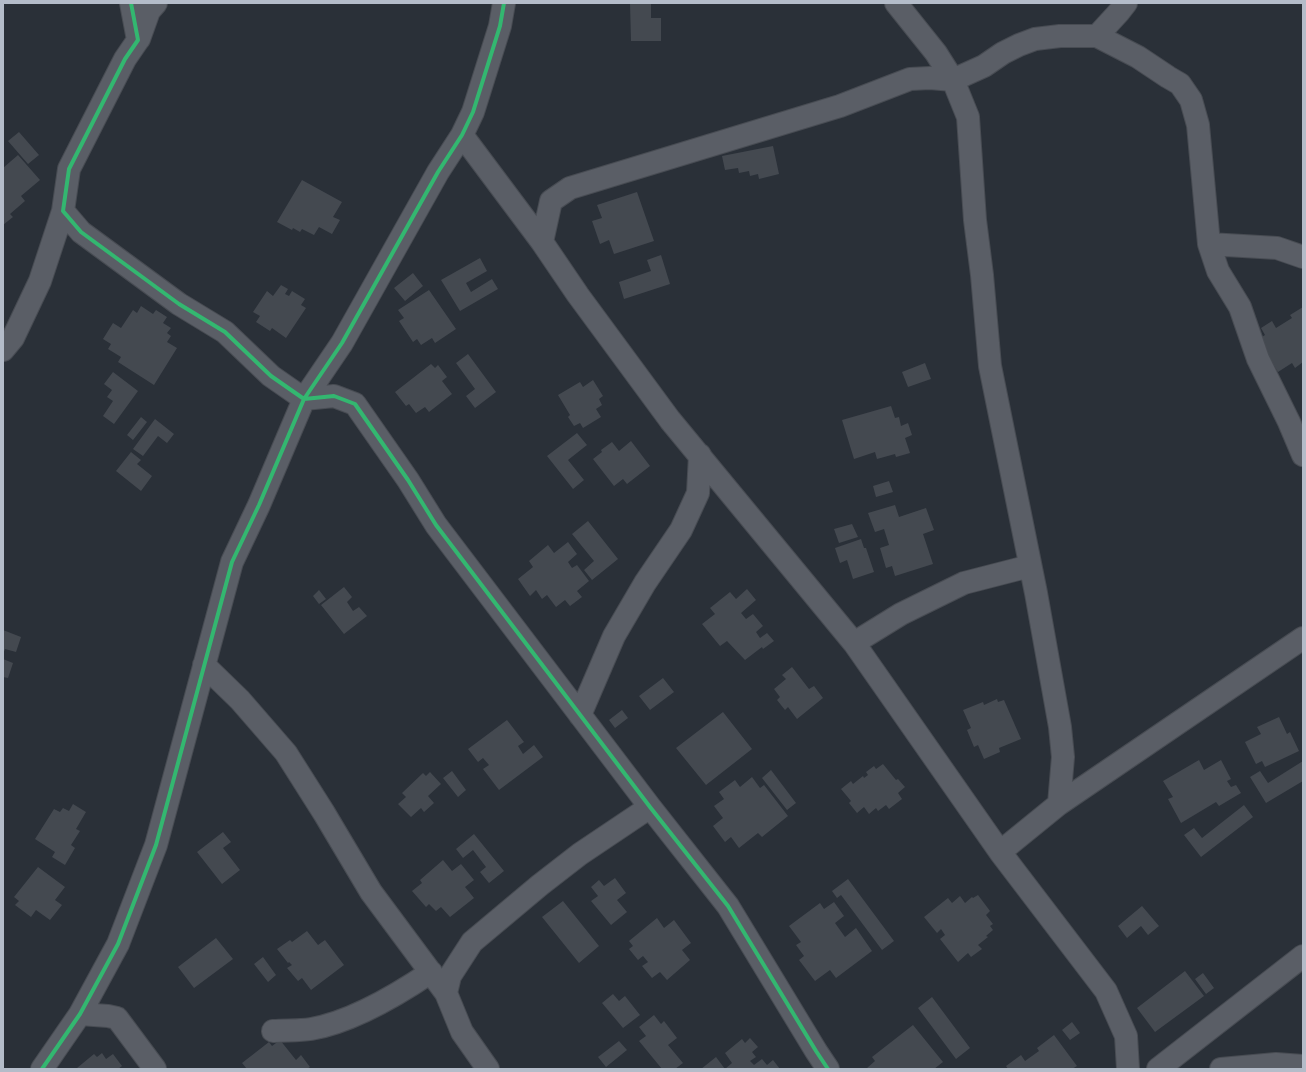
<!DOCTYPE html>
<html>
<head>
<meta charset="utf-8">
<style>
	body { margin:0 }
	#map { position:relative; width:1306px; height:1072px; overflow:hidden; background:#2a3038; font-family:"Roboto Condensed",sans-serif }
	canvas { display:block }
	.frame { position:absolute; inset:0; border:4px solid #b4bcc9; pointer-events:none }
</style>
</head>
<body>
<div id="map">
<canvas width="1306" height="1072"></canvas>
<div class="frame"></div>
</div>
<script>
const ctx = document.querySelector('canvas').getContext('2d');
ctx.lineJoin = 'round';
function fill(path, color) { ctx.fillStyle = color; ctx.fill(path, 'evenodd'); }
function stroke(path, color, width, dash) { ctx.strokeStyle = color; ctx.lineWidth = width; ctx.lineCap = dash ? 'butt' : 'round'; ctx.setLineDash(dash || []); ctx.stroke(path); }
fill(new Path2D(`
	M 630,3 L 651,3 L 651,18 L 661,18 L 661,41 L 631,41 Z
	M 19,132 L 39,155 L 28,164 L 8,141 Z
	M 773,146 L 779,174 L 759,179 L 758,174 L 750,176 L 749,171 L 739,173 L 738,168 L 725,170 L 722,156 Z
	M 18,155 L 40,180 L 21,196 L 25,201 L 10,214 L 13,217 L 3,225 L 3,168 Z
	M 302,180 L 342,202 L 333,217 L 340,220 L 332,234 L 319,227 L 314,235 L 302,229 L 300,232 L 293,228 L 292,230 L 277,222 Z
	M 637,192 L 654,241 L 614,254 L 609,240 L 600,244 L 592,221 L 602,218 L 597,205 Z
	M 661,255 L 670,284 L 624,299 L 619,282 L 651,271 L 647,260 Z
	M 480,258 L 487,271 L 466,283 L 471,292 L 492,279 L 498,289 L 460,311 L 441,280 Z
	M 413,273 L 423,286 L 405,301 L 394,288 Z
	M 281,285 L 288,289 L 285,294 L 289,296 L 292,291 L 305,299 L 301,305 L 306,308 L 286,338 L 272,328 L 270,331 L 256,322 L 260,316 L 253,312 L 267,291 L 273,296 Z
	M 429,290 L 456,329 L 435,343 L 432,338 L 421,345 L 417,339 L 413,342 L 399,321 L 404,318 L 398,310 Z
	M 141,306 L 153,314 L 156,310 L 167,317 L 163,323 L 171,328 L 167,333 L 171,336 L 167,342 L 177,348 L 154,385 L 118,362 L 121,357 L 108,349 L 111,344 L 103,339 L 113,323 L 121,328 L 133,310 L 137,313 Z
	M 1303,307 L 1303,362 L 1295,368 L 1292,363 L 1278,372 L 1257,340 L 1265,335 L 1261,328 L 1272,321 L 1276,328 L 1292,318 L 1290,315 Z
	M 468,354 L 496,392 L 475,408 L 466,396 L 475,389 L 456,363 Z
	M 925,363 L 931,379 L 908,387 L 902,372 Z
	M 431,364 L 435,368 L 438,365 L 447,377 L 442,381 L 452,394 L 429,412 L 425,407 L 416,413 L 409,404 L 406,406 L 395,392 Z
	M 113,372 L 138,391 L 114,424 L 103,416 L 113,401 L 107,397 L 112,390 L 104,384 Z
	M 593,380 L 603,396 L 599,399 L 602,405 L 596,409 L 601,417 L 583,428 L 580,423 L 574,426 L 568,417 L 570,415 L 558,395 L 580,382 L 583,387 Z
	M 891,406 L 895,418 L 899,417 L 901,426 L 908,423 L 912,435 L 905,438 L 910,453 L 896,457 L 895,454 L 877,459 L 875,452 L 854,459 L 842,420 Z
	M 141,417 L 147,422 L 133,440 L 127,435 Z
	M 155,419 L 174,434 L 167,443 L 158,436 L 143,456 L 133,449 Z
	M 577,433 L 587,445 L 568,460 L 584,480 L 573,489 L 547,456 Z
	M 631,441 L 650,466 L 627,484 L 623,479 L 614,486 L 593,459 L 602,452 L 601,450 L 612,442 L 619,451 Z
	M 131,452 L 141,460 L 137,464 L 152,476 L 141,491 L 116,471 Z
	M 889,481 L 893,492 L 876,497 L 873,486 Z
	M 895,505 L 899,517 L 926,508 L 934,530 L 923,534 L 933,564 L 895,576 L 892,566 L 886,568 L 880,548 L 889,545 L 884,529 L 875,532 L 868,513 Z
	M 588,521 L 618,559 L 592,580 L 584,570 L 594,561 L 572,534 Z
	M 852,524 L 858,537 L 839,543 L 834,529 Z
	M 861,539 L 864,548 L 866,548 L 874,572 L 853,579 L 847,560 L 840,563 L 835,548 Z
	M 568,542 L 577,554 L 568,562 L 572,568 L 577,565 L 589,581 L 577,591 L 582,597 L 570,606 L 565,600 L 556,607 L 547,595 L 542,599 L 536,590 L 530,596 L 518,579 L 533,567 L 529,561 L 548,545 L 554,553 Z
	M 344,587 L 352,597 L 347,602 L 353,611 L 359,607 L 367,616 L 344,634 L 321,605 Z
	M 747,589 L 756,600 L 741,613 L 746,619 L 753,614 L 763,626 L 756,632 L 760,638 L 767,633 L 774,641 L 763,649 L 762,647 L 745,660 L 727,641 L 720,646 L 702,624 L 715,614 L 710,608 L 730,592 L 736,599 Z
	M 319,590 L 326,599 L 319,604 L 313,596 Z
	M 3,630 L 21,637 L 16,652 L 5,649 L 3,654 Z
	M 3,659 L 13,663 L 8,678 L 3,677 Z
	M 792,667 L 809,689 L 814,686 L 823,698 L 797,719 L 788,707 L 785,710 L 777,700 L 780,697 L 774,689 L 786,679 L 782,675 Z
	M 663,678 L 674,692 L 650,710 L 639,696 Z
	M 997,699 L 998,702 L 1004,700 L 1021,739 L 999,748 L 1000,752 L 984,759 L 978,745 L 974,747 L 967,730 L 971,728 L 963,710 L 983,702 L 984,705 Z
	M 622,710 L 628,718 L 615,728 L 609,720 Z
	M 723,712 L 752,749 L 706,785 L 676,748 Z
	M 1279,717 L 1287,734 L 1290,732 L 1299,751 L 1265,767 L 1262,761 L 1256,764 L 1245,742 L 1261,734 L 1257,727 Z
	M 507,720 L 524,742 L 518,746 L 523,754 L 534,745 L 543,757 L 499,790 L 483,769 L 489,765 L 483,758 L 478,762 L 468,749 Z
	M 1199,760 L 1204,770 L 1221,760 L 1231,779 L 1227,781 L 1231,787 L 1236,785 L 1241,793 L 1219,806 L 1216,802 L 1181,823 L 1168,799 L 1173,797 L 1163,781 Z
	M 1303,761 L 1303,781 L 1266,803 L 1250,777 L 1260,771 L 1268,783 Z
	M 883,764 L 896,780 L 898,779 L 905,787 L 898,793 L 902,799 L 889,809 L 886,805 L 878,811 L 876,808 L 869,814 L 864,807 L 857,813 L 849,803 L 851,801 L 841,789 L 851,781 L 853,784 L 863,776 L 864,778 L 868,775 L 866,772 L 874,766 L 876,769 Z
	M 771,770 L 796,803 L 787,810 L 762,778 Z
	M 452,771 L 466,790 L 458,797 L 443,778 Z
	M 430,772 L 441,784 L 428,796 L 434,803 L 424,812 L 421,808 L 411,817 L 398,804 L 406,797 L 402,793 L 423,773 L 426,776 Z
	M 752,777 L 760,788 L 764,785 L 788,816 L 762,837 L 758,833 L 739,848 L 731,837 L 725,842 L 713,826 L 723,818 L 714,806 L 724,799 L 719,792 L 735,780 L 740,787 Z
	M 73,804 L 86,812 L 76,829 L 80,831 L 71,845 L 75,848 L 65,865 L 52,857 L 55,852 L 35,839 L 54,809 L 60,812 L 63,808 L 69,811 Z
	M 1244,805 L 1253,817 L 1201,857 L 1184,835 L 1194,828 L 1202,838 Z
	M 223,832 L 231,842 L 223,848 L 240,870 L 222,884 L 197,852 Z
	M 474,834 L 504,871 L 489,883 L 480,872 L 486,867 L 473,850 L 463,858 L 456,849 Z
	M 443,860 L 452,871 L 461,864 L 474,880 L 465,887 L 474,898 L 450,917 L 441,907 L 436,911 L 429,904 L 426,907 L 412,891 L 422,883 L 420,880 Z
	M 38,867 L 65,887 L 55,900 L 62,905 L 50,920 L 36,910 L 31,917 L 15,905 L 19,901 L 14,897 Z
	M 615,878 L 626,893 L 617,900 L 627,912 L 611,925 L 591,901 L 598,896 L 591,887 L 599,880 L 604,886 Z
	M 848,879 L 894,941 L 882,950 L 841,895 L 837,898 L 832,891 Z
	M 978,895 L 990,911 L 986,915 L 993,924 L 990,926 L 993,930 L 986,936 L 988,937 L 978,945 L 982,949 L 971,957 L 968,953 L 958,962 L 940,939 L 945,935 L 941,929 L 937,933 L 924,917 L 948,898 L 952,903 L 960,896 L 965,903 L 972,897 L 973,898 Z
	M 563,901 L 599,946 L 579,963 L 542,917 Z
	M 834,902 L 844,916 L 835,923 L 845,937 L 856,928 L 872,951 L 836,978 L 830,970 L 815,981 L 799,960 L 804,956 L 796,945 L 801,942 L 789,926 L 820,903 L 824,909 Z
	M 1142,906 L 1159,926 L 1148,935 L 1141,926 L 1127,938 L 1118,926 Z
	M 657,918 L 664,928 L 674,920 L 691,943 L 682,950 L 690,960 L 667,980 L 660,972 L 652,978 L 642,966 L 648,962 L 643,956 L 638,960 L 629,949 L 633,946 L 629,941 Z
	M 307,931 L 318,945 L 325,940 L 344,965 L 311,990 L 302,978 L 298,981 L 287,968 L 292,965 L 289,962 L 288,963 L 277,949 L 290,940 L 292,942 Z
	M 216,938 L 233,959 L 194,988 L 178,967 Z
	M 263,957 L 276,975 L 268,982 L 254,964 Z
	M 1185,971 L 1204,996 L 1155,1032 L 1137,1008 Z
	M 1203,973 L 1214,988 L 1206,994 L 1195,979 Z
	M 613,994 L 619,1001 L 625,996 L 640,1015 L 623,1028 L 602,1003 Z
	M 932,997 L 970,1048 L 956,1059 L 918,1008 Z
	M 654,1015 L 661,1024 L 664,1021 L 677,1038 L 668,1045 L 683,1063 L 675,1069 L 662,1069 L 639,1041 L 646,1036 L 639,1027 Z
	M 1072,1022 L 1080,1033 L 1070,1040 L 1062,1030 Z
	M 913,1025 L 943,1062 L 934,1069 L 868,1069 L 867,1068 L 875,1061 L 872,1057 Z
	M 1054,1035 L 1077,1066 L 1072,1069 L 1008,1069 L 1006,1066 L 1021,1055 L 1025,1061 L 1039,1051 L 1037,1048 Z
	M 750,1038 L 758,1047 L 752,1052 L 756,1057 L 750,1061 L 754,1065 L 762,1059 L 767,1065 L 773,1060 L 780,1069 L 701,1069 L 716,1057 L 725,1069 L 732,1063 L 725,1053 L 742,1039 L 745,1043 Z
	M 280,1040 L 296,1060 L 301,1055 L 310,1067 L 307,1069 L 247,1069 L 242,1063 L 269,1042 L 272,1046 Z
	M 619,1041 L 627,1050 L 606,1067 L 598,1057 Z
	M 102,1053 L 106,1059 L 113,1054 L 122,1066 L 118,1069 L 77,1069 L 77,1068 L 94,1054 L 97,1057 Z`), '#444950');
const minor = new Path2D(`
	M 131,3 L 138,40 L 125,59 L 69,169 L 63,211 L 81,232 L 179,304 L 225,332 L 271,376 L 304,399 L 334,396 L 355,404 L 408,480 L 436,525 L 650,807 L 728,906 L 816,1051 L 828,1069
	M 896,3 L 936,53 L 953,80 L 968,117 L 975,220 L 982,275 L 990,366 L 1036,593 L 1060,727 L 1063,757 L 1059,804
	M 1097,36 L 1119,12 L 1126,3
	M 139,39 L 149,11 L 156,3
	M 462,135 L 542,242 L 578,295 L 670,420 L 854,643 L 1000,852 L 1106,991 L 1126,1036 L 1128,1069
	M 542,242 L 551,201 L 570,188 L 840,106 L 910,79 L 930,78 L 953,80 L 984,66 L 1003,53 L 1019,45 L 1035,39 L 1060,36 L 1097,36 L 1138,57 L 1168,77 L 1180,84 L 1191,100 L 1198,125 L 1209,244 L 1218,271 L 1240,307 L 1258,359 L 1289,422 L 1303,455
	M 1209,244 L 1277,248 L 1303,257
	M 3,350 L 13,338 L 40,281 L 63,211
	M 854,643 L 901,614 L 964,583 L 1030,566
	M 204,665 L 240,700 L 286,753 L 324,813 L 371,892 L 446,993
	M 580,715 L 614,636 L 645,583 L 681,530 L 698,493 L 700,455
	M 1000,852 L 1059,804 L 1303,638
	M 80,1014 L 108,1016 L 117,1018 L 155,1069
	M 273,1031 C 286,1030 299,1031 311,1029 C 352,1022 397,995 431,972
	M 42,1069 L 80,1014 L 118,944 L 156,845 L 232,562 L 259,505 L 304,399 L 342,343 L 438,172 L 462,135 L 473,112 L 500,26 L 504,3
	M 488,1069 L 462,1032 L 446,993 L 450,976 L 472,942 L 540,885 L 580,854 L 650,807
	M 1158,1069 L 1303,956
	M 1221,1069 L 1276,1064 L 1303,1066`);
stroke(minor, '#484c53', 24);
stroke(minor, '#5a5e66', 22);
stroke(new Path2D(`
	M 131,3 L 138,40 L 125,59 L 69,169 L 63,211 L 81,232 L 179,304 L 225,332 L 271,376 L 304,399 L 334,396 L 355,404 L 408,480 L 436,525 L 650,807 L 728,906 L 816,1051 L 828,1069
	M 42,1069 L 80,1014 L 118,944 L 156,845 L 232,562 L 259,505 L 304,399 L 342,343 L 438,172 L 462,135 L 473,112 L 500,26 L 504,3`), '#33b770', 4);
</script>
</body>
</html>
